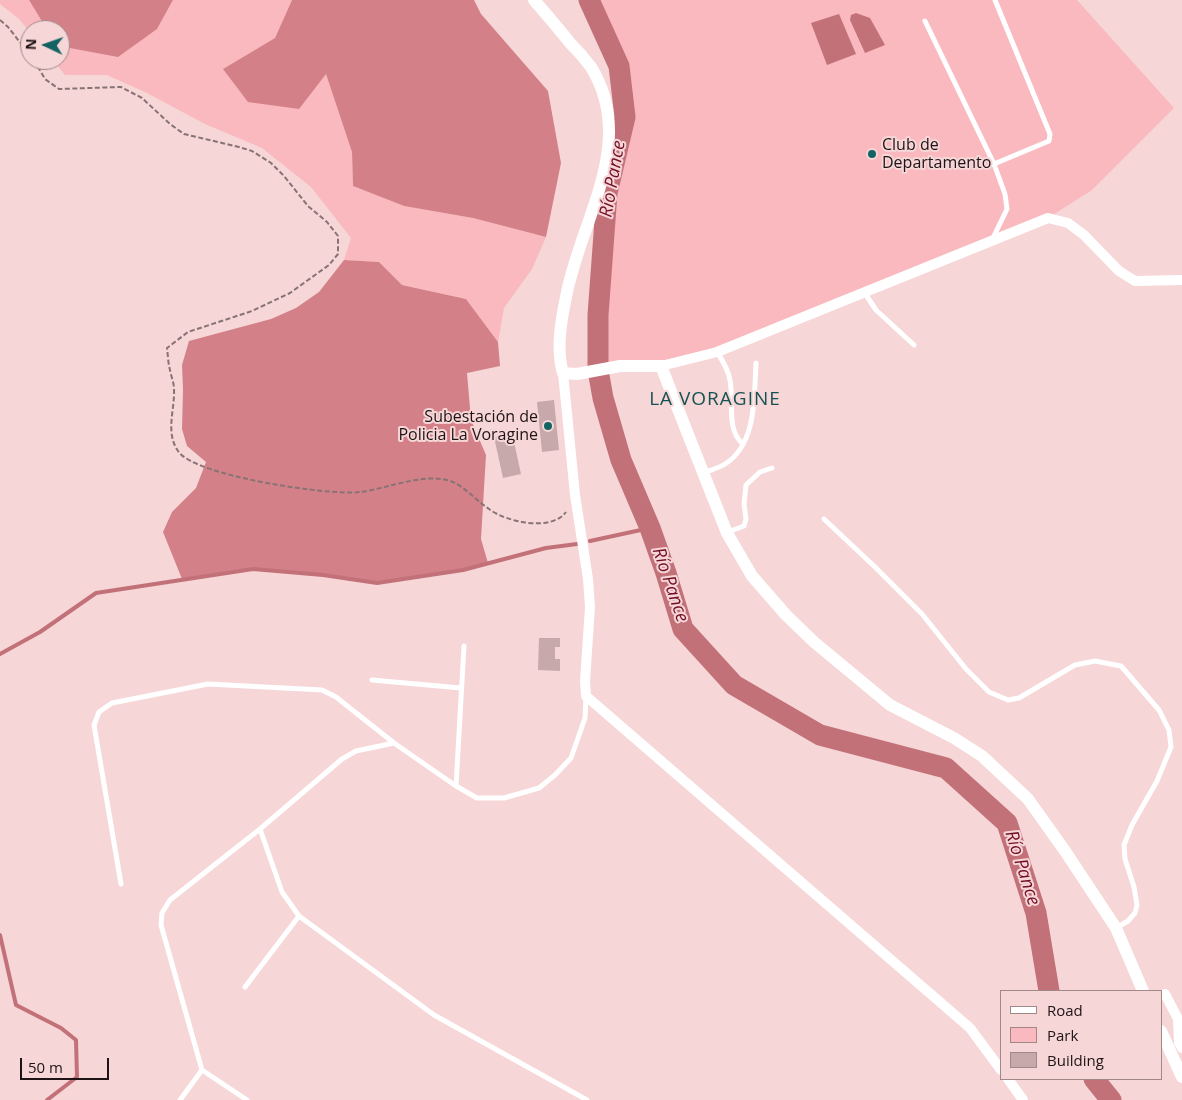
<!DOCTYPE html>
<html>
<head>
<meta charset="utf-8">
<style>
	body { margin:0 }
	#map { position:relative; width:1182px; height:1100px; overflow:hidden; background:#f6d6d7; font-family:"Open Sans",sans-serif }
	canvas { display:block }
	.legend { position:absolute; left:1000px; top:990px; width:162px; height:90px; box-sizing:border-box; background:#f6d6d7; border:1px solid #a08889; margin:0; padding:6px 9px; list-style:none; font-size:15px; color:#1f1415 }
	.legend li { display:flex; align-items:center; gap:10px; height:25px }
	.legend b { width:25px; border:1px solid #a08889 }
	.north { position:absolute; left:20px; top:20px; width:50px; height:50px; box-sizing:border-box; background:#f6d6d7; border:1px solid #a08889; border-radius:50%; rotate:273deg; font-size:14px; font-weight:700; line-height:20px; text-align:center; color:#1f1415 }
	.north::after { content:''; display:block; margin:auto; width:18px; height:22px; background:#146363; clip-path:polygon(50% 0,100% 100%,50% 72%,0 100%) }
	.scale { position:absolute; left:20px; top:1058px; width:89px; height:22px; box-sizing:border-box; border:2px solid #1f1415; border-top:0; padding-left:6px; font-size:15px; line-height:18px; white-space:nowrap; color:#1f1415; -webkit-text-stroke:4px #f6d6d7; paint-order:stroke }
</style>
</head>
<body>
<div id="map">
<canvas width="1182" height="1100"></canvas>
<ul class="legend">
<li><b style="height:6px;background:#fff"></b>Road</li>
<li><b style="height:14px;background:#f9b9be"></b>Park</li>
<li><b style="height:14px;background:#c8a9ab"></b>Building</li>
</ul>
<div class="north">N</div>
<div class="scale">50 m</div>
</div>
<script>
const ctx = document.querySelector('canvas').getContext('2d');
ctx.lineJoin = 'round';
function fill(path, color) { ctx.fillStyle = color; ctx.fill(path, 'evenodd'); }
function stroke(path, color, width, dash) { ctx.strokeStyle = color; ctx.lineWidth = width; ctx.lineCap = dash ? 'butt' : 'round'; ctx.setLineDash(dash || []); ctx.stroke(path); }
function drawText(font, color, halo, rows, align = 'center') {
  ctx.font = font + ' "Open Sans",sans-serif'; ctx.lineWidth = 4; ctx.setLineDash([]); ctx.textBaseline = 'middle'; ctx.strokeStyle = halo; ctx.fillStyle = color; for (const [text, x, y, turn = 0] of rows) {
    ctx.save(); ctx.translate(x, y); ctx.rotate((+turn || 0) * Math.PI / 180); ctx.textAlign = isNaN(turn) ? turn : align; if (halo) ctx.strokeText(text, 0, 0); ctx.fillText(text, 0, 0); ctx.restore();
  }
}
fill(new Path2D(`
	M 0,0 L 29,0 L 43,23 L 51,30 L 30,30 L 30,32 L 19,19 L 0,4 Z
	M 173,0 L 292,0 L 275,38 L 223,69 L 326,74 L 352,152 L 353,186 L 404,206 L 473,218 L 546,237 L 532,269 L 504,308 L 498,342 L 466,299 L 402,285 L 379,262 L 344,260 L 351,238 L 311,187 L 262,148 L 205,124 L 145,92 L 107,75 L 65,75 L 53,60 L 60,60 L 60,39 L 70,48 L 157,29 Z
	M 589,0 L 1077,0 L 1174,108 L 1092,190 L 1048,218 L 717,352 L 598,370 L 598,315 L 607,193 L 625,117 L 619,66 Z`), '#f9b9be');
fill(new Path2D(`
	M 29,0 L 173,0 L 157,29 L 118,57 L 70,48 L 60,39 L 60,30 L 51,30 L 43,23 Z
	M 292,0 L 474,0 L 481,14 L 548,91 L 561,163 L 546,237 L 473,218 L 404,206 L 353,186 L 352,152 L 326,74 L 299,109 L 248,102 L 223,69 L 275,38 Z
	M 344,260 L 379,262 L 402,285 L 466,299 L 498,342 L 500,366 L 467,373 L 471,420 L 486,455 L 481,539 L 488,563 L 463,570 L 377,583 L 323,575 L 253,569 L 182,579 L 163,532 L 172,512 L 196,488 L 206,462 L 187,446 L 182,429 L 183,390 L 182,365 L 189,341 L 271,319 L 296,308 L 319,292 Z`), '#d38088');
fill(new Path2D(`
	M 856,13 L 870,18 L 885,45 L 865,53 L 850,20 L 851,15 Z
	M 839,14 L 856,54 L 827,65 L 811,23 Z`), '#c37179');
stroke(new Path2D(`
	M 590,541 L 650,528
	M 0,654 L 40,632 L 96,593 L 253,569 L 323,575 L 377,583 L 463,570 L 546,548 L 577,544
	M 0,935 L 16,1005 L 61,1028 L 76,1040 L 77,1077 L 47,1100`), '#c37179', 4);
stroke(new Path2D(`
	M 589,0 L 619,66 L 625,117 L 607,193 L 598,315 L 598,370 L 603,398 L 621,460 L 650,528 L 666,573 L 683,629 L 734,685 L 820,735 L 946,768 L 1007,823 L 1036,913 L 1049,991
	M 1094,1079 L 1111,1100`), '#c37179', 21);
fill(new Path2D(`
	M 554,400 L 559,450 L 542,452 L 537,402 Z
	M 512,433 L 521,474 L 503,478 L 494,437 Z
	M 539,638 L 560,638 L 560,647 L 555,647 L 555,659 L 560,659 L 560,671 L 538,670 Z`), '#c8a9ab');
stroke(new Path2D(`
	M 0,20 L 8,27 L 30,55
	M 34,60 L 45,79 L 59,89 L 121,87 L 142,98 L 170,124 L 184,134 L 239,147 L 252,151 L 271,163 L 284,176 L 308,206 L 327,222 L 338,236 L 338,254 L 329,265 L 290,293 L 252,311 L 188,332 L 167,348 C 168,355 168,363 170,370 C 171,376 174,383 174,389 C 175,410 165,432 178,451 C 194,476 330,496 360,492 C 386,489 427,471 453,482 C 466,488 477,501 489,509 C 506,522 551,532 566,512`), '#887374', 2, [5, 2.5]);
stroke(new Path2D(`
	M 925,21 L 994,164 L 1005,194 L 1007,209 L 993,238
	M 994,164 L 1049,141 L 1050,134 L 995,0
	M 864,292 L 876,310 L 914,345
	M 717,352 C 723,361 728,369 730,380 C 734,400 726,429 742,443
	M 703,473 C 710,470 719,468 725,464 C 757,444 754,396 756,363
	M 824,519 L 875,567 L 922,614 L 966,669 L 989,692 L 1008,700 L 1019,698 L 1075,665 L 1095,661 L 1121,666 L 1159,710 L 1169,730 L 1171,747 L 1157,781 L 1132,825 L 1124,845 L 1125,859 L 1134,887 L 1137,905 L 1135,913 L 1128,921 L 1116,928
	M 728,532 L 744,526 L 746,519 L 744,504 L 746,485 L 760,472 L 772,468
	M 372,680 L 461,688
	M 456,786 L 464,646
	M 260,829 L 282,892 L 299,916 L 434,1015 L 587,1100
	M 121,884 L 94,725 L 99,712 L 112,703 L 208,684 L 322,690 L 336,697 L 394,743
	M 245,987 L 299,916
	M 180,1100 L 202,1070
	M 247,1100 L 202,1070 L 161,925 L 162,913 L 170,900 L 260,829 L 342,759 L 356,751 L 394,743 L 456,786 L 477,798 L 504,798 L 539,788 L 555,775 L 571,758 L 585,718 L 586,697`), '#fff', 5);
stroke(new Path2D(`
	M 661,366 L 717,352 L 1048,218 L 1068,223 L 1084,235 L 1119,271 L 1135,281 L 1182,280
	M 563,373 L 575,495 L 588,579 L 590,607 L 585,681 L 586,696 L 970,1028 L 1001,1070
	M 1165,994 L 1178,1019 L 1179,1043 L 1182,1048
	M 1008,1079 L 1023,1100`), '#fff', 10);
stroke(new Path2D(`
	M 534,0 C 547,15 559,29 571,44 C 578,51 585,59 591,67 C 638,143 580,220 566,297 C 561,321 556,349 563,373 L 577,374 L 620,366 L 661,366 L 727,533 L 752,576 L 786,615 L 814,642 L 890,705 L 954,738 L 982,756 L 1028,799 L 1065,851 L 1116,928 L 1143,991
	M 1161,1031 L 1182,1077`), '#fff', 12);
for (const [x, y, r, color] of [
	[872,154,5,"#146363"],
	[548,426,5,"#146363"]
]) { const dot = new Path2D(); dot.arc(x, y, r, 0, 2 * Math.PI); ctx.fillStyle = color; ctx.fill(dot); stroke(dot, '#f6d6d7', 2); }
drawText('16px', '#1f1415', '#f6d6d7', [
	["Club de",882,145],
	["Departamento",882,163],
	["Subestación de",538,417,"right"],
	["Policia La Voragine",538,435,"right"]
], 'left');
drawText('italic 18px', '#730e27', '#f6d6d7', [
	["Río Pance",613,179,-80],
	["Río Pance",670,585,71],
	["Río Pance",1022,868,72]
]);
ctx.letterSpacing = '1px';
drawText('19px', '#155251', '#f6d6d7', [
	["LA VORAGINE",715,400]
]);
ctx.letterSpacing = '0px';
</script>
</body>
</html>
